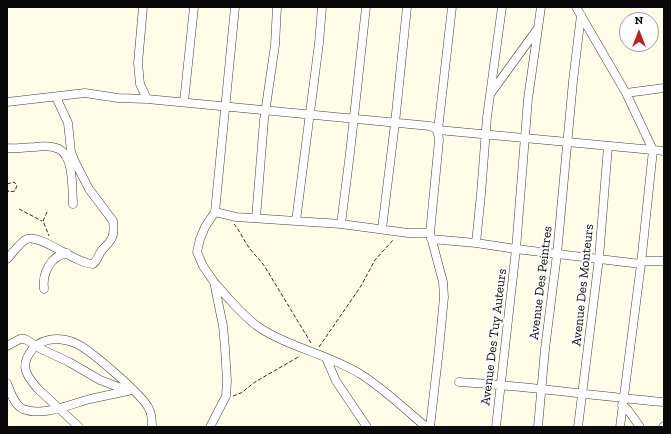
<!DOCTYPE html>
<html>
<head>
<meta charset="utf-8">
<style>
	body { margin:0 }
	#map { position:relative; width:671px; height:434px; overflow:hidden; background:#fffce8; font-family:"Zilla Slab",serif }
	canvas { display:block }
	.frame { position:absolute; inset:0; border:8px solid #0a0a0a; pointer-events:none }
	.north { position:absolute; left:619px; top:12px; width:40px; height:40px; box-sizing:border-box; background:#fff; border:1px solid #9d9d9d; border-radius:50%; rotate:0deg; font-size:11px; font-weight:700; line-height:16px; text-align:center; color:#0a0a0a }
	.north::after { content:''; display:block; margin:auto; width:14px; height:18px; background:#bc2220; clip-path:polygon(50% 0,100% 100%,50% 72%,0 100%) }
</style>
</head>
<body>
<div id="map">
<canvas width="671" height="434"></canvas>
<div class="frame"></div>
<div class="north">N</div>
</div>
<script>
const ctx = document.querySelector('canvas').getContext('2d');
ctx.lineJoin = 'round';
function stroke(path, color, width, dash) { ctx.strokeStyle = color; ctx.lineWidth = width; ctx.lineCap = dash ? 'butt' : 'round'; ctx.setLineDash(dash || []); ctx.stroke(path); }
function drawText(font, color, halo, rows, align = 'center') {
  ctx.font = font + ' "Zilla Slab",serif'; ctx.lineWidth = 4; ctx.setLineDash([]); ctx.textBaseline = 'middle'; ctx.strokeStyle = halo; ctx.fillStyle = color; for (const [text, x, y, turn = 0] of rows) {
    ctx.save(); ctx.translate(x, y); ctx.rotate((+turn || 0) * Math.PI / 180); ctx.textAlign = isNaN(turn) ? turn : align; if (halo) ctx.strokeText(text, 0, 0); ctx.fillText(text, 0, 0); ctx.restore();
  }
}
const minor = new Path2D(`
	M 143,7 L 138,63 L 140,84 L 147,99
	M 452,7 L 438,130 L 664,151
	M 576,7 L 626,93 L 653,150 L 641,264 L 620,427
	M 491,93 L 538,28
	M 626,93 L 664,88
	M 7,102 L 85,93 L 118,98 L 147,99 L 430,126 C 438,128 438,133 439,140 L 430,233 L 443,282 L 444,297 L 439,349 L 430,427
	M 184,102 L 194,7
	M 7,148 C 16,149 25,147 35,147 C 42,146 52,146 59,149 C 74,157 72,189 73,204
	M 215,212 L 236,217 L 341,224 L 408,233 L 430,233
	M 256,218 L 264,120 L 275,45 L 277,7
	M 296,221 L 319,43 L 322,7
	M 341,224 L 350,153 L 366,7
	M 382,229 L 395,123 L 407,7
	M 431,239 L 476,243 L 516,249 L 641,264
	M 476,243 L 481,194 L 487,117 L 502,7
	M 7,259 C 12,254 21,241 27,239 C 41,234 76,264 93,264 C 98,260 98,255 102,250 C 112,240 115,237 113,221 L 89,189 L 75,162 L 71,152 L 68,123 L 56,97
	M 641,261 L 664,261
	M 214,282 C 227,297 241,314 257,326 C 289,348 329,354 362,375 C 385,390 405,409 426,427
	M 44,289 C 42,274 50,256 67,253
	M 7,346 L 20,339 L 25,339 L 41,349 L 69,362 L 100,380 L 121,388 L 130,390
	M 326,358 L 336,381 L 367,427
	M 459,382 C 528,386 595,396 664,402
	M 7,383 C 10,391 14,405 23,409 C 43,417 71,404 90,399 C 104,396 118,393 132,390
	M 622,405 L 628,410 L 640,427
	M 79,427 L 38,389 C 34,384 28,378 26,371 C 24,365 26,359 29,354 C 38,338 58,336 75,343 C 88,348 144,396 149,409 C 152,414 152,421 152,427
	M 210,427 L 226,396 L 227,381 L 225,348 L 223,326 L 214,282 L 203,266 L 197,252 L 200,239 L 205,227 L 215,212 L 235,7
	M 496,427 L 516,249 L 528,99 L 541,7
	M 538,427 L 545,349 L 557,254 L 573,81 L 581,15
	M 578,427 L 599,258 L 608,146
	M 663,427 L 664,426`);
stroke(minor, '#3d3d3d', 9);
stroke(new Path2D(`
	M 7,184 L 14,182 L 17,185 L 15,191 L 9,192 L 7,189
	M 19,209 L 42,221
	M 47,212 L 43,221 L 49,236
	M 234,224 C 240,231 243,239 248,246 C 253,254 260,259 265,267 L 311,343
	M 319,347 L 361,286 L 375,260 L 394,239
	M 233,396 L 241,393 L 255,382 L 300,356`), '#2c2c2c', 1, [4, 2]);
stroke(minor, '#fff', 8);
drawText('13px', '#0a0a0a', '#fff', [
	["Avenue Des Peintres",541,283,-83],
	["Avenue Des Monteurs",583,285,-84],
	["Avenue Des Tuy Auteurs",494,337,-83]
]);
</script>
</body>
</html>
